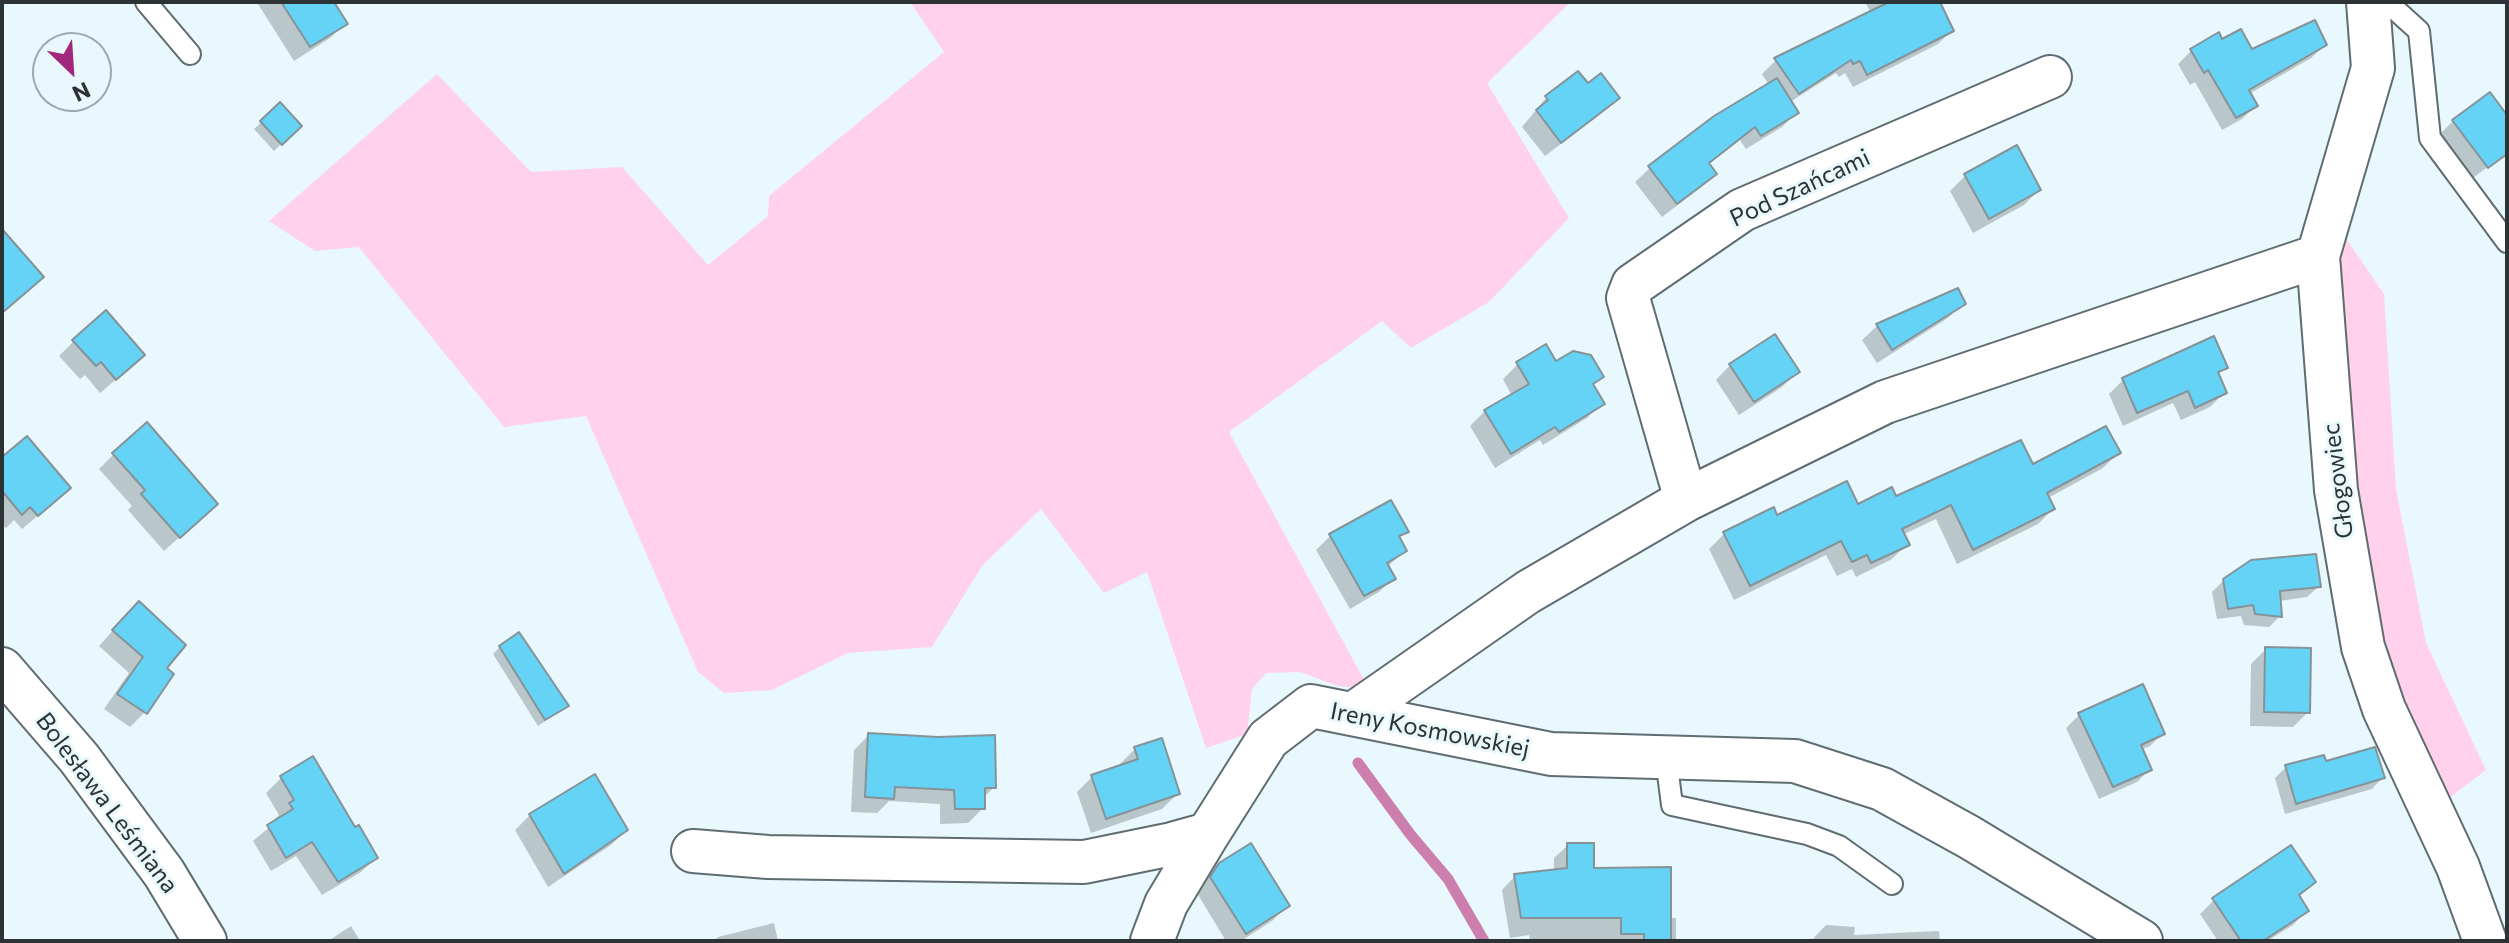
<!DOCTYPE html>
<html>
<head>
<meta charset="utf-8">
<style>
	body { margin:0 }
	#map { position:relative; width:2509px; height:943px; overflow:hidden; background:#e8f8fd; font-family:Commissioner,sans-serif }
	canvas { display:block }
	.frame { position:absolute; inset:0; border:4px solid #2d3335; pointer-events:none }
	.north { position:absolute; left:32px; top:32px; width:80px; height:80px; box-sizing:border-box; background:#e8f8fd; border:2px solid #9da9ad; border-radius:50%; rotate:155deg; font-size:22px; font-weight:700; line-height:32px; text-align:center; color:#2d3335 }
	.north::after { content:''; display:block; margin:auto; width:28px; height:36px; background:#a3287d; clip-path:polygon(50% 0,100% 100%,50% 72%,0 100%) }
</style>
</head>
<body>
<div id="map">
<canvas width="2509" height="943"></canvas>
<div class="frame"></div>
<div class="north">N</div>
</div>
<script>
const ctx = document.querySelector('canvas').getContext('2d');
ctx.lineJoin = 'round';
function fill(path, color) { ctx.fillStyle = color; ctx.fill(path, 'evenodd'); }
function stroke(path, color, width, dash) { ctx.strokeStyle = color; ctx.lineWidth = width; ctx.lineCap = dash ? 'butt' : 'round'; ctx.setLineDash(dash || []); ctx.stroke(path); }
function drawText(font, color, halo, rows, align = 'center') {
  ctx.font = font + ' Commissioner,sans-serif'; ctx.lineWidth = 6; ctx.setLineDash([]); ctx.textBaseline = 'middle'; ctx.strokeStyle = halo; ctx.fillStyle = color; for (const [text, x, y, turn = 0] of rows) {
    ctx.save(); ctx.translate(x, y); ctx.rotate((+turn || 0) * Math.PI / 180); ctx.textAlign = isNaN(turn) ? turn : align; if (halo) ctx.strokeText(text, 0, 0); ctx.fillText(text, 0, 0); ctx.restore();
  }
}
fill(new Path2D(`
	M 910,2 L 1571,2 L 1487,83 L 1569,218 L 1489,302 L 1411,348 L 1382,321 L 1229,432 L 1369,689 L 1338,686 L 1300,672 L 1266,673 L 1252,689 L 1247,734 L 1206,748 L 1147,572 L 1104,593 L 1041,509 L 982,566 L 932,647 L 848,653 L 772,690 L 724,693 L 698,672 L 586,416 L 504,427 L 359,247 L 315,251 L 269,221 L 437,74 L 531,172 L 622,167 L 708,265 L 768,216 L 769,196 L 944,52 Z
	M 2343,234 L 2384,294 L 2396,489 L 2426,643 L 2486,770 L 2440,805 L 2355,669 L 2302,271 Z`), '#ffd1eb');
fill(new Path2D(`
	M 261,2 L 332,2 L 345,23 L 330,38 L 294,61 L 258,4 Z
	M 1865,2 L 1938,2 L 1952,30 L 1938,44 L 1853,87 L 1845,73 L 1839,77 L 1836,73 L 1790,102 L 1796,113 L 1782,127 L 1746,149 L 1740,140 L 1707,165 L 1714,174 L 1700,188 L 1662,217 L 1635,182 L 1650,168 L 1769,85 L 1762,74 L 1776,60 L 1871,13 Z
	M 2221,42 L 2251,52 L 2325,45 L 2311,58 L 2249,94 L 2255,106 L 2242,119 L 2222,130 L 2195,82 L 2190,85 L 2178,64 L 2192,50 Z
	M 1587,86 L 1617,98 L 1602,113 L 1545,156 L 1522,127 L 1546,98 Z
	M 280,105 L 299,126 L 274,151 L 254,129 Z
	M 2507,118 L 2507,153 L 2470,180 L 2438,136 L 2453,121 Z
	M 2016,147 L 2039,190 L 2024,205 L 1973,233 L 1950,191 L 1965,176 Z
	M 1963,303 L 1948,318 L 1877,363 L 1862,340 L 1877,326 Z
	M 74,341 L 127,370 L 100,393 L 85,375 L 80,379 L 59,356 Z
	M 1555,363 L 1602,377 L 1592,386 L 1602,403 L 1587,418 L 1543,445 L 1540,440 L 1495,468 L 1470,426 L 1485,411 L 1512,396 L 1503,379 L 1518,364 Z
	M 1730,365 L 1797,372 L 1782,387 L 1739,415 L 1716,380 Z
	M 2225,367 L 2217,375 L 2224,393 L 2210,407 L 2181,420 L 2173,403 L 2123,426 L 2109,394 L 2123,380 Z
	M 2118,453 L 2103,468 L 2048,498 L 2053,509 L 2038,524 L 1957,564 L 1936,519 L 1902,535 L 1907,544 L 1892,559 L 1856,577 L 1852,569 L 1837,576 L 1826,555 L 1734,600 L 1709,549 L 1724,534 L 1773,510 L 1777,518 L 1857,507 L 2032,467 Z
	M 114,454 L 201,518 L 164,551 L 128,510 L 132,506 L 99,469 Z
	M 2,460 L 54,502 L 22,529 L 14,520 L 6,528 L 2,524 Z
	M 1406,531 L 1398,539 L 1405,551 L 1387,567 L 1393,579 L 1379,592 L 1350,609 L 1316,550 L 1330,536 Z
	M 2224,580 L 2319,586 L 2307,597 L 2279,601 L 2280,616 L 2269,627 L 2244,625 L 2241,616 L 2217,619 L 2212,592 Z
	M 124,618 L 164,668 L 145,712 L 130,727 L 104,709 L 129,673 L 99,646 Z
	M 500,647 L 567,706 L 538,726 L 493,654 Z
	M 2266,649 L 2308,712 L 2293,727 L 2250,726 L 2251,664 Z
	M 2079,715 L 2163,733 L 2150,746 L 2141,750 L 2150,769 L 2137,782 L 2099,799 L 2066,728 Z
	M 869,735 L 994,787 L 983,798 L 983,808 L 968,823 L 940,824 L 940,804 L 889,801 L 877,813 L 851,812 L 854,750 Z
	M 1135,749 L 1177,794 L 1162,809 L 1091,833 L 1077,792 L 1092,777 L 1121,767 L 1120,764 Z
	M 2325,763 L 2383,777 L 2372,789 L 2285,814 L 2275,778 L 2286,767 Z
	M 281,778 L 354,830 L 376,858 L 361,872 L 322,895 L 296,856 L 271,871 L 253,841 L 277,821 L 275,819 L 279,815 L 266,793 Z
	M 530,815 L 626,830 L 611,845 L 548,887 L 515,830 Z
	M 1568,845 L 1592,870 L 1669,918 L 1676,918 L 1676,941 L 1530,941 L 1529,935 L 1510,938 L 1502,890 L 1515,876 L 1554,871 L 1554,858 Z
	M 1220,864 L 1287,906 L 1272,921 L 1241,941 L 1226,941 L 1197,893 L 1204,880 Z
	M 2313,882 L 2298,897 L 2306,911 L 2293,925 L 2267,941 L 2218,941 L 2200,914 L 2214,900 Z
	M 774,923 L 778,941 L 714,941 L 718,937 Z
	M 1826,925 L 1855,927 L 1854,935 L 1939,931 L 1940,941 L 1811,941 Z
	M 351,926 L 360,941 L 328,941 Z`), '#0003');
stroke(new Path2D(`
	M 1358,763 L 1410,834 L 1448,879 L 1484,941`), '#cc7fae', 11);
const building = new Path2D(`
	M 281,2 L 334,2 L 348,24 L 310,47 Z
	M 1889,2 L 1940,2 L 1954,31 L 1867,75 L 1860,61 L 1853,64 L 1851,60 L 1799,94 L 1774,58 Z
	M 2315,20 L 2327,45 L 2249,90 L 2258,106 L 2236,118 L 2208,70 L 2204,73 L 2190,49 L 2219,32 L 2222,39 L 2241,29 L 2252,49 Z
	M 1578,71 L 1588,83 L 1601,73 L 1620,98 L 1561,143 L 1536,110 L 1548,100 L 1545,96 Z
	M 1777,78 L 1799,113 L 1761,136 L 1755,127 L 1709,163 L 1717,174 L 1677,204 L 1648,166 L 1714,116 Z
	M 2490,92 L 2507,115 L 2507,154 L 2488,168 L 2452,120 Z
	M 280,102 L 302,126 L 282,145 L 260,121 Z
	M 2017,145 L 2041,190 L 1989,219 L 1964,174 Z
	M 2,229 L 44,277 L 2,313 Z
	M 1958,288 L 1966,304 L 1892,350 L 1876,324 Z
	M 106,310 L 145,355 L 116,380 L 101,362 L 96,366 L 72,340 Z
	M 1775,334 L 1800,372 L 1754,402 L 1729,364 Z
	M 2214,336 L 2228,368 L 2218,372 L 2227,393 L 2195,408 L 2188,391 L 2137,413 L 2122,378 Z
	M 1546,344 L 1556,361 L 1573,351 L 1591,355 L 1604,377 L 1593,384 L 1605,404 L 1559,432 L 1555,427 L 1511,454 L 1484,410 L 1529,384 L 1516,362 Z
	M 147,422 L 218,504 L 180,538 L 141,494 L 145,490 L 112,453 Z
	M 2106,426 L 2121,453 L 2047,493 L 2055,509 L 1973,550 L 1951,505 L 1902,529 L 1910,545 L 1871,563 L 1867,555 L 1852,562 L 1841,541 L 1750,586 L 1723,532 L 1774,507 L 1777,515 L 1847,481 L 1858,504 L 1892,487 L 1896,496 L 2021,440 L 2033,464 Z
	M 27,436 L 71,488 L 38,516 L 30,507 L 22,515 L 2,491 L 2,457 Z
	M 1391,500 L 1409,532 L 1399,536 L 1407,551 L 1387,563 L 1396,579 L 1364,596 L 1329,534 Z
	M 2316,554 L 2321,587 L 2280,591 L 2282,617 L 2255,614 L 2253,605 L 2228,609 L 2223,579 L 2251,560 Z
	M 139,601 L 186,645 L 167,668 L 174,674 L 147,714 L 117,694 L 143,657 L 112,630 Z
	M 519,632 L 569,706 L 545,720 L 499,646 Z
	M 2265,647 L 2311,648 L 2310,713 L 2264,712 Z
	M 2143,684 L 2165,734 L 2141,745 L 2152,770 L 2113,787 L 2078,713 Z
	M 868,733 L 938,737 L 995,735 L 996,788 L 985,788 L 985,809 L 955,809 L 954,790 L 895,787 L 894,799 L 865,797 Z
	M 1162,738 L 1180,794 L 1106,819 L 1091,775 L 1138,759 L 1134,747 Z
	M 2375,747 L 2385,778 L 2296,804 L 2285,765 L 2324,755 L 2326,761 Z
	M 313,756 L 355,827 L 359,825 L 378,858 L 338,882 L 312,842 L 286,858 L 267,825 L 293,809 L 289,803 L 294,800 L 280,776 Z
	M 595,774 L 628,830 L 564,874 L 529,814 Z
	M 1251,843 L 1290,906 L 1246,934 L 1210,877 L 1219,863 Z
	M 1567,843 L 1594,843 L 1594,868 L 1671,867 L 1671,941 L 1644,941 L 1644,934 L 1621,934 L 1621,918 L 1521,918 L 1514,874 L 1567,868 Z
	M 2291,845 L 2316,882 L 2299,895 L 2309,911 L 2263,941 L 2241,941 L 2212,898 Z`);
fill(building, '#65d3f6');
stroke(building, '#859398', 2);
const lane = new Path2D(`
	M 146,2 L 190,54
	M 2387,2 L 2419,31 L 2430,138 L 2507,242
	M 1666,758 L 1672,805 L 1807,834 L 1839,846 L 1892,884`);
const street = new Path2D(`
	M 2368,2 L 2373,68 L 2318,256 L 2336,490 L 2363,647 L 2384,709 L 2458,867 L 2485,941
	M 1686,500 L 1628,298 L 1633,285 L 1742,210 L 2050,77
	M 2,669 L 79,758 L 164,873 L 205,941
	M 1353,714 L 1528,592 L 1686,500 L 1885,402 L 2318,256
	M 693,851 L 768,857 L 1084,862 L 1172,844 L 1208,834 L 1268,739 L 1311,706 L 1551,754 L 1795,761 L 1882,789 L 1969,837 L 2141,941
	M 1152,941 L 1166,904 L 1208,834`);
stroke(lane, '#5f6c71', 24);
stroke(street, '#5f6c71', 46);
stroke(lane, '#fff', 20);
stroke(street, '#fff', 42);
drawText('24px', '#2d3335', '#e8f8fd', [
	["Pod Szańcami",1800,188,-25],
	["Głogowiec",2338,481,-97],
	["Ireny Kosmowskiej",1430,730,11],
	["Bolesława Leśmiana",107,803,53]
]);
</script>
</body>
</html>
